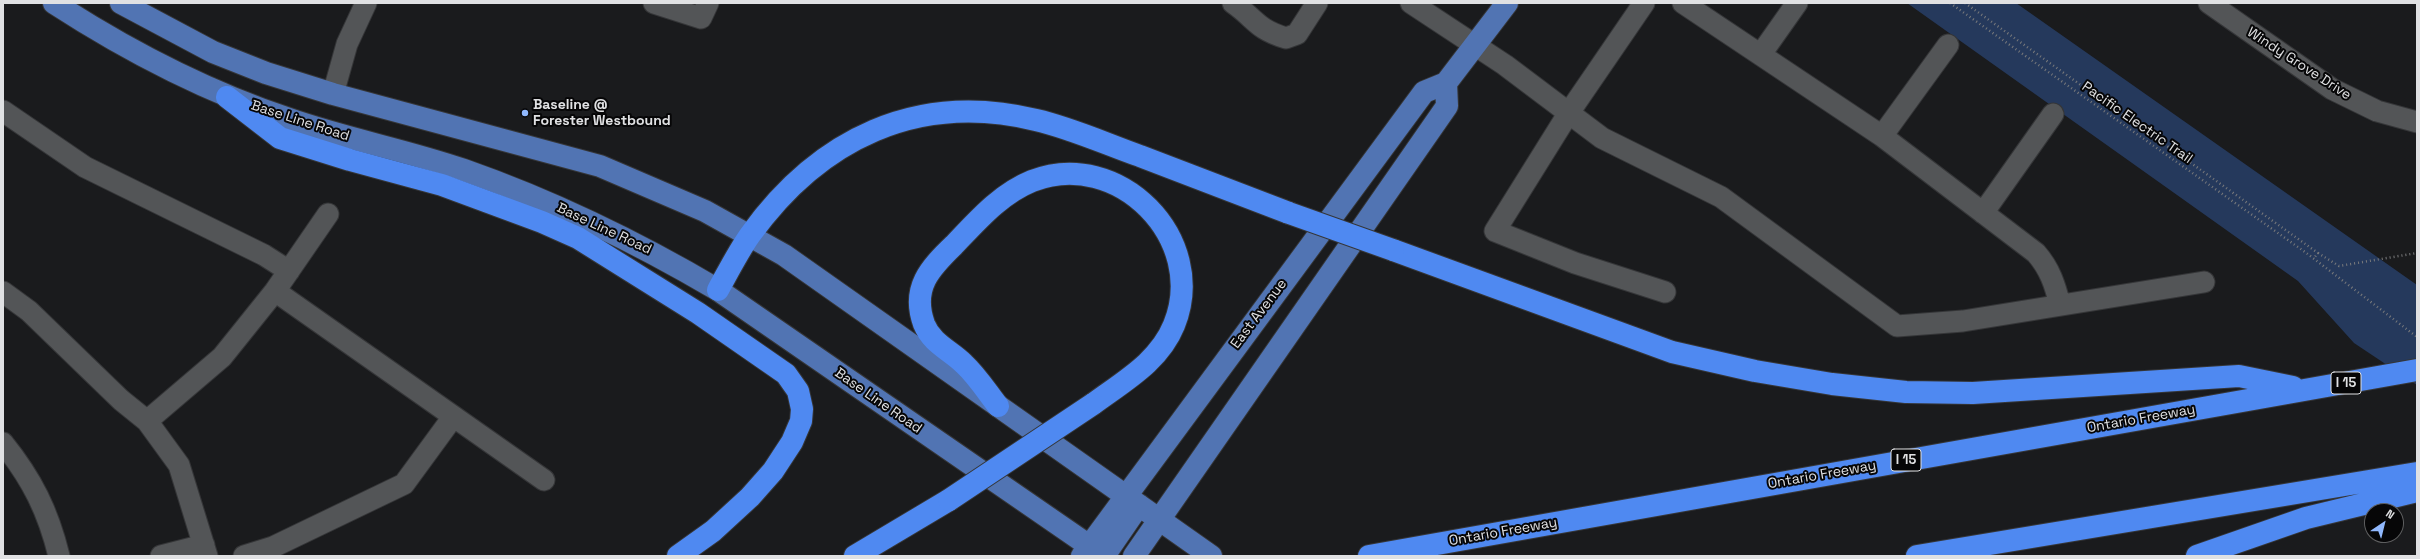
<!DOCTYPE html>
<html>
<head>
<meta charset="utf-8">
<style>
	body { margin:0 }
	#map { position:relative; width:2420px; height:559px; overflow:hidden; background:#1a1b1d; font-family:"Space Grotesk",sans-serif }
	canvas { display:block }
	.frame { position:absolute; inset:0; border:4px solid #e0e1e3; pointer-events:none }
	.north { position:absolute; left:2364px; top:503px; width:40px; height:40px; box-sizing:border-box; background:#060607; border:1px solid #5d5e5f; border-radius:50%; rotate:35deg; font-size:11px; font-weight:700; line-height:16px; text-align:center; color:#e0e1e3 }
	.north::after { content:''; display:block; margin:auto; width:14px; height:18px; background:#90b8fd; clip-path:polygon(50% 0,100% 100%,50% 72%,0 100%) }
</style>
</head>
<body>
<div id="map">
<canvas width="2420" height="559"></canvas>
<div class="frame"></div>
<div class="north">N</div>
</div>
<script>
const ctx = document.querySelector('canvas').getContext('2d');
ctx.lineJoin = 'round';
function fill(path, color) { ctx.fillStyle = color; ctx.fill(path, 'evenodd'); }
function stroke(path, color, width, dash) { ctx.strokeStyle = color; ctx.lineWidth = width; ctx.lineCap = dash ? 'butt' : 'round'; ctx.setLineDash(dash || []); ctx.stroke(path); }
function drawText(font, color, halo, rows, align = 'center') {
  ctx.font = font + ' "Space Grotesk",sans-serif'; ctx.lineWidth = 4; ctx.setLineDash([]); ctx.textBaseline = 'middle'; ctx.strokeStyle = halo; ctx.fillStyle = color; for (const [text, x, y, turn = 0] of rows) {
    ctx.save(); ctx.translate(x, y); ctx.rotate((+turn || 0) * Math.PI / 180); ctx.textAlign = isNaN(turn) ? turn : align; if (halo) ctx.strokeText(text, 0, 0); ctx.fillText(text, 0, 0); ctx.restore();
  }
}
fill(new Path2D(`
	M 1907,3 L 2016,3 L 2417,285 L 2417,385 L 2354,343 L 2298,281 Z`), '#25395c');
const minor = new Path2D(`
	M 654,3 L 701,18 L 708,3
	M 1233,3 C 1256,19 1256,29 1286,38 L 1297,34 L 1317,3
	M 1411,3 L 1505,65 L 1602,138 L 1721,197 L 1897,326 L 1963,321 L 2204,282
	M 1644,3 L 1568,114 L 1495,231 L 1575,263 L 1665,292
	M 1683,3 L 1882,136 L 2036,253 C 2050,269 2055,285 2060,305
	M 2209,3 L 2332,89 L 2377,111 L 2417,122
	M 1761,54 L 1797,3
	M 333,94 L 347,44 L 366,3
	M 3,111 L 85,167 L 264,255 L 289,271
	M 1882,136 L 1948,45
	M 1983,213 L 2053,114
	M 275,291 L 544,480
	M 3,292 L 29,311 L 121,400 L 147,421 L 179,465 L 207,556
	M 147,421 L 222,357 L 275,291 L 328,214
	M 3,443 C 32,479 48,511 59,556
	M 161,556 L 204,545
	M 244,556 L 273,547 L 404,484 L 453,417`);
const major = new Path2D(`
	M 54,3 C 128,51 205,91 289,119 C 346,139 406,150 464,170 C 555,202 635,241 718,290 L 1104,556 L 1139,505
	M 121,3 L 213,52 L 266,73 L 333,94 L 600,166 L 705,211 L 784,255 L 1211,556
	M 1082,556 L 1424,92 L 1446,83 L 1507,3
	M 1134,556 L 1447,106 L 1446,83`);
const highway = new Path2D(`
	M 227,97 L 280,138 L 350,160 L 442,185 L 542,222 L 578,238 L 698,313 L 786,374 L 798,391 L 802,409 L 801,421 L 792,442 L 773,471 L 750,497 L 713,531 L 678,556
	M 1393,250 L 1672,352 L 1755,371 L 1832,384 L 1906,392 L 1973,393 L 2239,376 L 2293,387
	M 718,290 C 728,272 738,252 750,235 C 819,139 917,91 1036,120 C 1071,128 1106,144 1140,156 C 1189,175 1239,194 1289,213
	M 998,406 C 987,392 977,376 964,364 C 950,350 932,344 924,324 C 911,288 930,268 954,245 C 977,221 1000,194 1032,181 C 1118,147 1209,239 1174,325 C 1159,362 1124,381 1093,404
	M 855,556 L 949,500
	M 1369,556 L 2417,370
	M 1917,556 L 2417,473
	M 2197,556 L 2306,518 L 2417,491`);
stroke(minor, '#353638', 23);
stroke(major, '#353638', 24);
stroke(highway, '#353638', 24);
stroke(new Path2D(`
	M 1950,3 L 2305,252 L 2417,337
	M 1965,3 L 2318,253 L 2314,258
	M 2318,253 L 2339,266 L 2417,253`), '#797a7c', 2.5, [1, 3]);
stroke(minor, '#535557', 21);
stroke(major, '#5174b3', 22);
stroke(highway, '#4f89f1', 22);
const highwayBridge = new Path2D(`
	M 1289,213 L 1393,250
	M 949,500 L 1093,404`);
stroke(highwayBridge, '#353638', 24, []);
stroke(highwayBridge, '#4f89f1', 22);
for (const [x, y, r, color] of [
	[525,113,4,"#90b8fd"]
]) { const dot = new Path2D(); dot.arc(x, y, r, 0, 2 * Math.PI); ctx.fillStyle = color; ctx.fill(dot); stroke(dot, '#060607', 1.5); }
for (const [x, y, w] of [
	[2346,383,30],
	[1906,460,30]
]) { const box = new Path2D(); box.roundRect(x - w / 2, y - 11, w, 22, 3); ctx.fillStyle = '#060607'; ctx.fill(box); stroke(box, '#e0e1e3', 1); }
drawText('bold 13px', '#e0e1e3', null, [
	["I 15",2346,383],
	["I 15",1906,460]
]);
drawText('14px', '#e0e1e3', '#060607', [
	["Windy Grove Drive",2299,64,33],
	["Base Line Road",300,121,18],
	["Pacific Electric Trail",2137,123,35],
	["Base Line Road",604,229,25],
	["East Avenue",1259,314,-53],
	["Base Line Road",878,401,35],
	["Ontario Freeway",2141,419,-10],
	["Ontario Freeway",1822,475,-10],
	["Ontario Freeway",1503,532,-10]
]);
drawText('bold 14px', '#e0e1e3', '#060607', [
	["Baseline @",533,105],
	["Forester Westbound",533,121]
], 'left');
</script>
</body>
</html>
